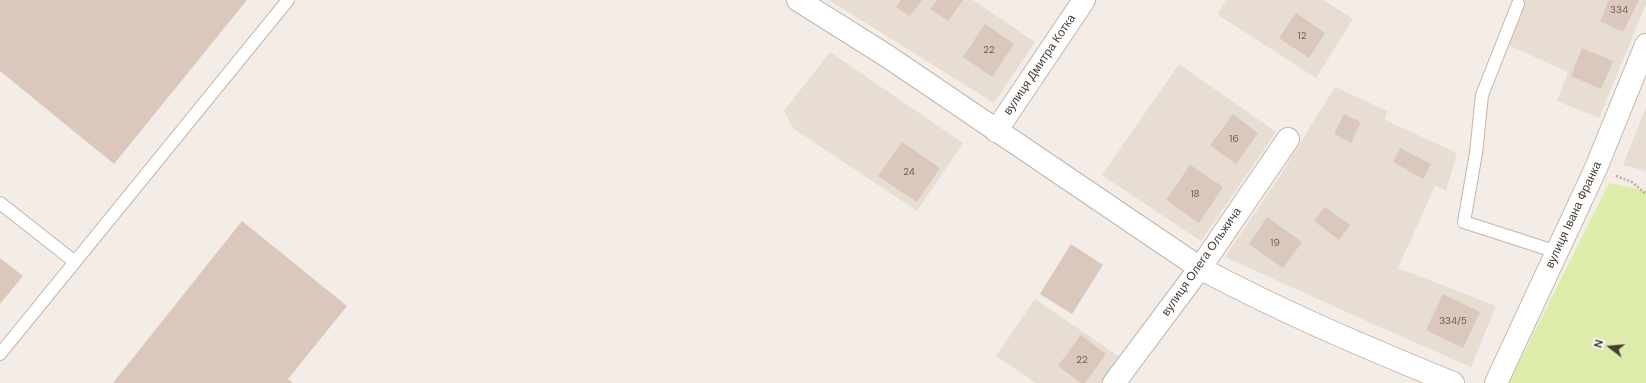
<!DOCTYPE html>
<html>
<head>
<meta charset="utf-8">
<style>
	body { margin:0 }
	#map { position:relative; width:1646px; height:383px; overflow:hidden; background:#f4ece6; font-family:"DM Sans",sans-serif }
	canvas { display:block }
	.north { position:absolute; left:1590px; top:327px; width:40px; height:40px; -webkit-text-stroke:3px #fff; paint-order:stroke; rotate:286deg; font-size:11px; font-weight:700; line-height:16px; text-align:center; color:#473c34 }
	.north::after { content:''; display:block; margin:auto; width:14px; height:18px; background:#473c34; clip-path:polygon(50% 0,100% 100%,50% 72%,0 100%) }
</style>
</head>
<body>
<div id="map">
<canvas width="1646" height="383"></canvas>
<div class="north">N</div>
</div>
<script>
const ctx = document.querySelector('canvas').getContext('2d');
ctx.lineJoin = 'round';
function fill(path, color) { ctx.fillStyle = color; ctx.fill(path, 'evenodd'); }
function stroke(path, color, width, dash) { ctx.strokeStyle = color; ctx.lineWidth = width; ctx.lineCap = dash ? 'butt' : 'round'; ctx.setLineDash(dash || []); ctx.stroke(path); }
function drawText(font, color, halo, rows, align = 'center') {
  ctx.font = font + ' "DM Sans",sans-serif'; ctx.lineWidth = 3; ctx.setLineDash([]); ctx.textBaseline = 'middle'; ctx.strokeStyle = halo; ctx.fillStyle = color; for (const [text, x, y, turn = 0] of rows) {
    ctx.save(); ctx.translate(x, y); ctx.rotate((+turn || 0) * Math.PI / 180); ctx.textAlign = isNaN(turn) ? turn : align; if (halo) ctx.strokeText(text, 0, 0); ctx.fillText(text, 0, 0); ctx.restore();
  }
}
fill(new Path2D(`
	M 829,0 L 973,0 L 1035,42 L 994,103 Z
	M 1226,0 L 1324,0 L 1353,19 L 1316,78 L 1217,14 Z
	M 1525,0 L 1646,0 L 1646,4 L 1599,118 L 1557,101 L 1568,72 L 1506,44 Z
	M 830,52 L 963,143 L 917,211 L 794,129 L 784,111 Z
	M 1179,64 L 1276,132 L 1201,241 L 1102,175 Z
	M 1335,87 L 1387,111 L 1385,120 L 1457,153 L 1446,190 L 1435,186 L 1398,268 L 1496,306 L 1471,367 L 1371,323 L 1225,257 L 1281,174 Z
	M 1646,107 L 1646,171 L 1623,165 Z
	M 1035,299 L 1121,358 L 1104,383 L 1036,383 L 996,356 Z`), '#e8ddd3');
fill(new Path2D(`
	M 1609,183 L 1646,191 L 1646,383 L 1509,383 Z`), '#ddebab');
fill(new Path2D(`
	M 0,0 L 247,0 L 114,164 L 0,71 Z
	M 901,0 L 922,0 L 910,16 L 896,7 Z
	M 937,0 L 963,0 L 948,21 L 930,9 Z
	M 1609,0 L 1639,0 L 1623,32 L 1600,21 Z
	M 1296,13 L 1325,33 L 1309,58 L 1279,38 Z
	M 985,24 L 1014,44 L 992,77 L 963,57 Z
	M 1582,48 L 1613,61 L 1601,89 L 1571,76 Z
	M 1233,114 L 1258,133 L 1236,164 L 1210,145 Z
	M 1344,114 L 1361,122 L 1351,143 L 1334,134 Z
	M 902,142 L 940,168 L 917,202 L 878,176 Z
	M 1400,148 L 1431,164 L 1423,179 L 1393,162 Z
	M 1190,165 L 1223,187 L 1199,223 L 1166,200 Z
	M 1325,207 L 1350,225 L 1339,240 L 1314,221 Z
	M 1267,217 L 1302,242 L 1283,268 L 1249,244 Z
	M 242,221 L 347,306 L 288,379 L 293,383 L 113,383 Z
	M 1071,244 L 1103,265 L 1072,314 L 1040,294 Z
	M 0,258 L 23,276 L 0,304 Z
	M 1443,294 L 1480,312 L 1463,348 L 1426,330 Z
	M 1081,335 L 1106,354 L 1085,383 L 1081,383 L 1058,366 Z`), '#dac8bd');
const lane = new Path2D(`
	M 1518,4 L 1482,95 L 1476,153 L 1464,222 L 1557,252
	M 0,203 L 75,262
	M 0,354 L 288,0`);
const street = new Path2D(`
	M 798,0 L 887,56 L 1200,268 C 1282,312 1367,348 1453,383
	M 996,131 L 1084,0
	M 1114,383 L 1200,268 L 1288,139
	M 1496,383 L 1596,168 L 1646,45`);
stroke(lane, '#c3b5ab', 14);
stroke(street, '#c3b5ab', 24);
stroke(new Path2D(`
	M 1616,176 L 1632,182 L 1646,194`), '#c3aa98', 2.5, [2, 2]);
stroke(lane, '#fff', 12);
stroke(street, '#fff', 22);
drawText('10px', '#6c5f56', null, [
	["334",1619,10],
	["12",1302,36],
	["22",989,50],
	["16",1234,139],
	["24",909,172],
	["18",1195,194],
	["19",1275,243],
	["334/5",1453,321],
	["22",1082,360]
]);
drawText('12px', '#473c34', '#fff', [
	["вулиця Дмитра Котка",1040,65,-56],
	["вулиця Івана Франка",1574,215,-65],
	["вулиця Олега Ольжича",1202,262,-55]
]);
</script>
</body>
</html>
